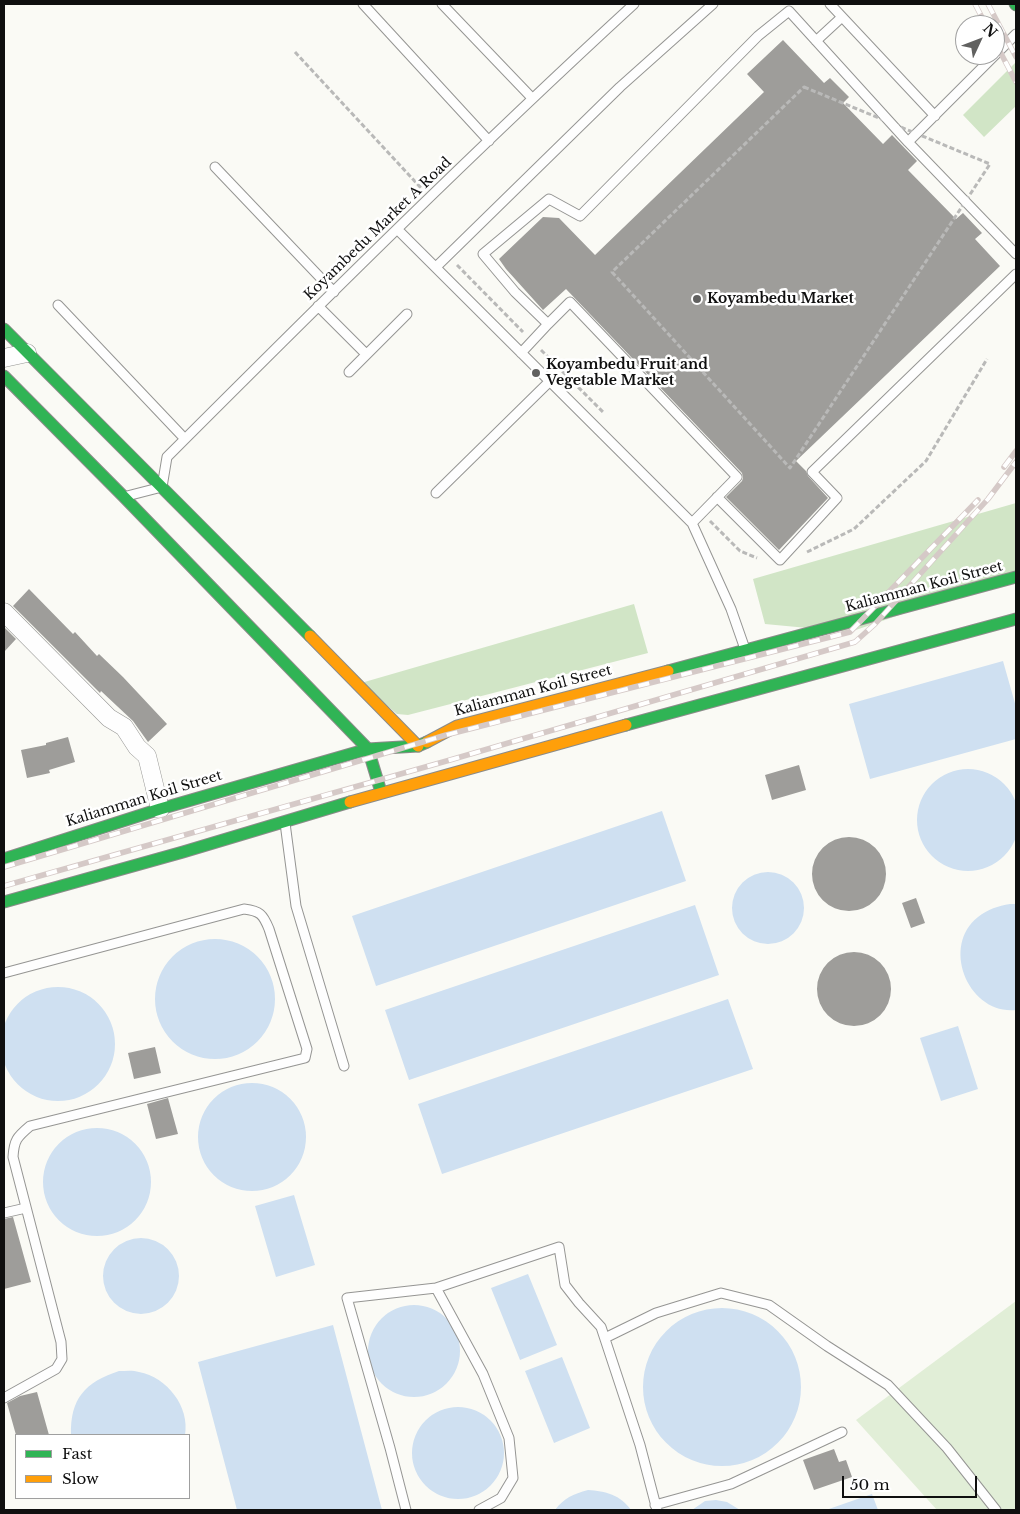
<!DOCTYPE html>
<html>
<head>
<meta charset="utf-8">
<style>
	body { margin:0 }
	#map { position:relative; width:1020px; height:1514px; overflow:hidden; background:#fafaf5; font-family:"Libre Baskerville",serif }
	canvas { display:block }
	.frame { position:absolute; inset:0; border:5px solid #0f0f0f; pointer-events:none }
	.legend { position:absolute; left:15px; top:1434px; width:175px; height:65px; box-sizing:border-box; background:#fff; border:1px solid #9f9f9f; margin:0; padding:6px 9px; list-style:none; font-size:15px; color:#0f0f0f }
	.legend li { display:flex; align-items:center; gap:10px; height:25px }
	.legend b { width:25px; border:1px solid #9f9f9f }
	.north { position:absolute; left:955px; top:15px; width:50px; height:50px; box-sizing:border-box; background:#fff; border:1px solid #9f9f9f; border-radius:50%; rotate:47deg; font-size:14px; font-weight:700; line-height:20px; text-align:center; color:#0f0f0f }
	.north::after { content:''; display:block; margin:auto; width:18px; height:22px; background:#616160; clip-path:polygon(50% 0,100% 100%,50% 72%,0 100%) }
	.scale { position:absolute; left:842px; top:1476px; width:135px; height:22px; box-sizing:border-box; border:2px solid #0f0f0f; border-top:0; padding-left:6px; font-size:15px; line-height:18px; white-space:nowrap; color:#0f0f0f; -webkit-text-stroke:4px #fff; paint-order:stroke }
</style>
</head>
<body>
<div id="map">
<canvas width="1020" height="1514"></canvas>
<div class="frame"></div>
<ul class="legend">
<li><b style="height:6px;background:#30b455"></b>Fast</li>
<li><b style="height:6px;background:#ff9f0a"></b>Slow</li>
</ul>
<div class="north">N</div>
<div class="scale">50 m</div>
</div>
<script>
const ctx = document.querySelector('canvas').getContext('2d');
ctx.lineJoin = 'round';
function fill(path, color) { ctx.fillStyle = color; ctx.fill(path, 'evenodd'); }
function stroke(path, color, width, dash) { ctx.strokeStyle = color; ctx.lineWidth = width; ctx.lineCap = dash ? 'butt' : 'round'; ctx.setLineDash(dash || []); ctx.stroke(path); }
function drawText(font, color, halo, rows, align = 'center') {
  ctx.font = font + ' "Libre Baskerville",serif'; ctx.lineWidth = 5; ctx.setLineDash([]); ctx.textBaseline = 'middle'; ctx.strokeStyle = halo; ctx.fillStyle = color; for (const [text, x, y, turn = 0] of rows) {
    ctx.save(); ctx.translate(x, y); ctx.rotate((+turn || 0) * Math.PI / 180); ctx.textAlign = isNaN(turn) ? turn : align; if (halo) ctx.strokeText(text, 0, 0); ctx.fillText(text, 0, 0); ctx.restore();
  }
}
fill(new Path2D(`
	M 1016,1301 L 1016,1510 L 937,1510 L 856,1420 Z`), '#e1eed7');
fill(new Path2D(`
	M 1016,62 L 1016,106 L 984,137 L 963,115 Z
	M 1016,503 L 1016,575 L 850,632 L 765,624 L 753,579 Z
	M 634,604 L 648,653 L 408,715 L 397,714 L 361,683 Z`), '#d1e5c6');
fill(new Path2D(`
	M 1003,661 L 1016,707 L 1016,739 L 870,779 L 849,704 Z
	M917 820a51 51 0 1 1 102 0a51 51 0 1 1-102 0Z
	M 662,811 L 686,881 L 376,986 L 352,916 Z
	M732 908a36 36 0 1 1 72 0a36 36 0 1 1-72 0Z
	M 1010,904 L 1016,904 L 1016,1010 C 969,1015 940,947 978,917 C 988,909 998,906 1010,904 Z
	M 695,905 L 719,975 L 409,1080 L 385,1010 Z
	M155 999a60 60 0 1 1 120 0a60 60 0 1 1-120 0Z
	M1 1044a57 57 0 1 1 114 0a57 57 0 1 1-114 0Z
	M 728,999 L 753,1069 L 442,1174 L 418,1104 Z
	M 958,1026 L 978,1089 L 941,1101 L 920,1038 Z
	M198 1137a54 54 0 1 1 108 0a54 54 0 1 1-108 0Z
	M43 1182a54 54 0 1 1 108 0a54 54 0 1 1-108 0Z
	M 294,1195 L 315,1265 L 276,1277 L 255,1206 Z
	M103 1276a38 38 0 1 1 76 0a38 38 0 1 1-76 0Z
	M 528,1274 L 557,1345 L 520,1360 L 491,1288 Z
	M368 1351a46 46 0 1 1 92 0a46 46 0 1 1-92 0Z
	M643 1387a79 79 0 1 1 158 0a79 79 0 1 1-158 0Z
	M 333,1325 L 382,1510 L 237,1510 L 198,1362 Z
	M 562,1357 L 590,1428 L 554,1443 L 525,1371 Z
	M 119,1371 C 126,1371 133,1370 139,1372 C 167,1377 190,1407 185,1435 L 71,1435 C 70,1399 85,1382 119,1371 Z
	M412 1453a46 46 0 1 1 92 0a46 46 0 1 1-92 0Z
	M 588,1490 C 605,1491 621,1495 631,1510 L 555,1510 C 564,1498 573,1494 588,1490 Z
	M 872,1494 L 878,1510 L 826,1510 Z
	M 716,1500 L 727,1502 L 740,1510 L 692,1510 L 705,1501 Z`), '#cfe0f1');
fill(new Path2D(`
	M 783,40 L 824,83 L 830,78 L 849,97 L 843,103 L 883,144 L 892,135 L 917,161 L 908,170 L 956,219 L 963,213 L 982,233 L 975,239 L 1000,266 L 796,461 L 806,471 L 808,476 L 828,498 L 779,550 L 726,497 L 742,481 L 743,478 L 742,473 L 566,289 L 543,310 L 506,269 L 499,259 L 543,217 L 559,218 L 595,255 L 764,92 L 747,74 Z
	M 29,589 L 73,634 L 75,632 L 97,656 L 99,654 L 123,677 L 167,724 L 148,742 L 133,721 L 101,691 L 100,693 L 13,606 Z
	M 4,627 L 16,639 L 4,652 Z
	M 68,737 L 75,762 L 49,770 L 50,773 L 27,778 L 21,750 L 46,745 L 46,743 Z
	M 799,765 L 806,790 L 772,800 L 765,775 Z
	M812 874a37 37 0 1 1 74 0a37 37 0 1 1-74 0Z
	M 916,898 L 925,923 L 911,928 L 902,903 Z
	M817 989a37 37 0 1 1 74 0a37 37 0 1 1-74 0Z
	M 155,1047 L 161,1073 L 134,1079 L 128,1053 Z
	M 168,1098 L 178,1134 L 156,1139 L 147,1104 Z
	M 13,1217 L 31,1282 L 4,1289 L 4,1219 Z
	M 37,1392 L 49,1435 L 16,1435 L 7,1403 L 20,1396 Z
	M 834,1449 L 839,1462 L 846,1460 L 852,1477 L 814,1490 L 803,1460 Z`), '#9e9d9a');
const lane = new Path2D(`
	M 363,4 L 489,141
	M 442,4 L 532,98
	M 830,4 L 935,116
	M 816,41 L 842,17
	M 908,142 L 1016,34
	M 215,167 L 334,292
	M 397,229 L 692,523 L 737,477 L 570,302 L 548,324 L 515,292 L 483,254 L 549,199 L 580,216 L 758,36 L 789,11 L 908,142 L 1016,254
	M 436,267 L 620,87 L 713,4
	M 58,305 L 185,439
	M 318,306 L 366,354
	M 521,353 L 548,324
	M 349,372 L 407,314
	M 436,493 L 550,381
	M 127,496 L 162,487 L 167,457 C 320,304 474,151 634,4
	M 717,497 L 780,560 L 837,498 L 812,472 L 1016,274
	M 692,523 L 731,609 L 745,649
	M 285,823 L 296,906 L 344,1066
	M 4,973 L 244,909 C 260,911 263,914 269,929 L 307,1049 L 305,1058 L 30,1126 C 17,1137 14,1140 13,1157 L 61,1342 L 62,1359 L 56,1369 L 4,1398
	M 4,1213 L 26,1208
	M 605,1338 L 656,1313 L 721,1293 L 769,1305 L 827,1346 L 888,1385 L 947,1448 L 996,1510
	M 655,1505 L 731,1484 L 842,1432
	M 406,1510 L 390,1448 L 347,1298 L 436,1288
	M 479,1510 L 501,1498 L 513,1478 L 509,1438 L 483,1374 L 436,1288 L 559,1247 L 565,1285 L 579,1303 L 601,1327 L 640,1445 L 657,1510`);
const street = new Path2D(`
	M 4,358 L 27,353
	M 4,612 L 109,718 L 124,727 L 137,747 L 147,756 L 160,809`);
const fast = new Path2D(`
	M 1015,4 L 1016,5
	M 4,329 L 310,636
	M 4,376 L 124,497 L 368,749 L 381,792
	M 668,671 L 1016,577
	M 626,725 L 1016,619
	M 4,859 L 160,809 L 368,749 L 418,746 L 427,742
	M 4,902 L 183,852 L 350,802`);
const slow = new Path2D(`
	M 310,636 L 418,746
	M 427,742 L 457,726 L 668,671
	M 350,802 L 626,725`);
stroke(lane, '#959593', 11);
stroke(street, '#959593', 19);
stroke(fast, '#8b8b89', 13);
stroke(slow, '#8b8b89', 13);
stroke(new Path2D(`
	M 295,52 L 422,189
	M 804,87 L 990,164 L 790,468 L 612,272 Z
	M 457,265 L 523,332
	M 541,350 L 604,413
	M 710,521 L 740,551 L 757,558
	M 807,552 L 854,529 L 926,461 L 987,359`), '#b9b9b8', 3, [5, 2.5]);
stroke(lane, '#fefefe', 9);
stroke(street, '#fefefe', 18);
stroke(fast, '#30b455', 11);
stroke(slow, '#ff9f0a', 11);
const rail = new Path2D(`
	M 975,4 L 986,25
	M 988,4 L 1016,57
	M 995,42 L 1016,82
	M 1004,467 L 1016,451
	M 4,867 L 446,735 L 850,632 L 978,500
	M 4,886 L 450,760 L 855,642 L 875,624 L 988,499 L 1016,462`);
stroke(rail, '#d5c9c7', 5.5);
stroke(rail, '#fff', 4, [11]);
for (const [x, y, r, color] of [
	[697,299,5,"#616160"],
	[536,373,5,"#616160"]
]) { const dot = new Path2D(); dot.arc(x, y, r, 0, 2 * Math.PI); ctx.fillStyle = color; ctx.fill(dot); stroke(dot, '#fff', 2); }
drawText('14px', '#0f0f0f', '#fff', [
	["Koyambedu Market A Road",378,229,-44],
	["Kaliamman Koil Street",924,587,-15],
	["Kaliamman Koil Street",533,691,-15],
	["Kaliamman Koil Street",144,799,-17]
]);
drawText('bold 14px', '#0f0f0f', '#fff', [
	["Koyambedu Market",707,299],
	["Koyambedu Fruit and",546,365],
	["Vegetable Market",546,381]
], 'left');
</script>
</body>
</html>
